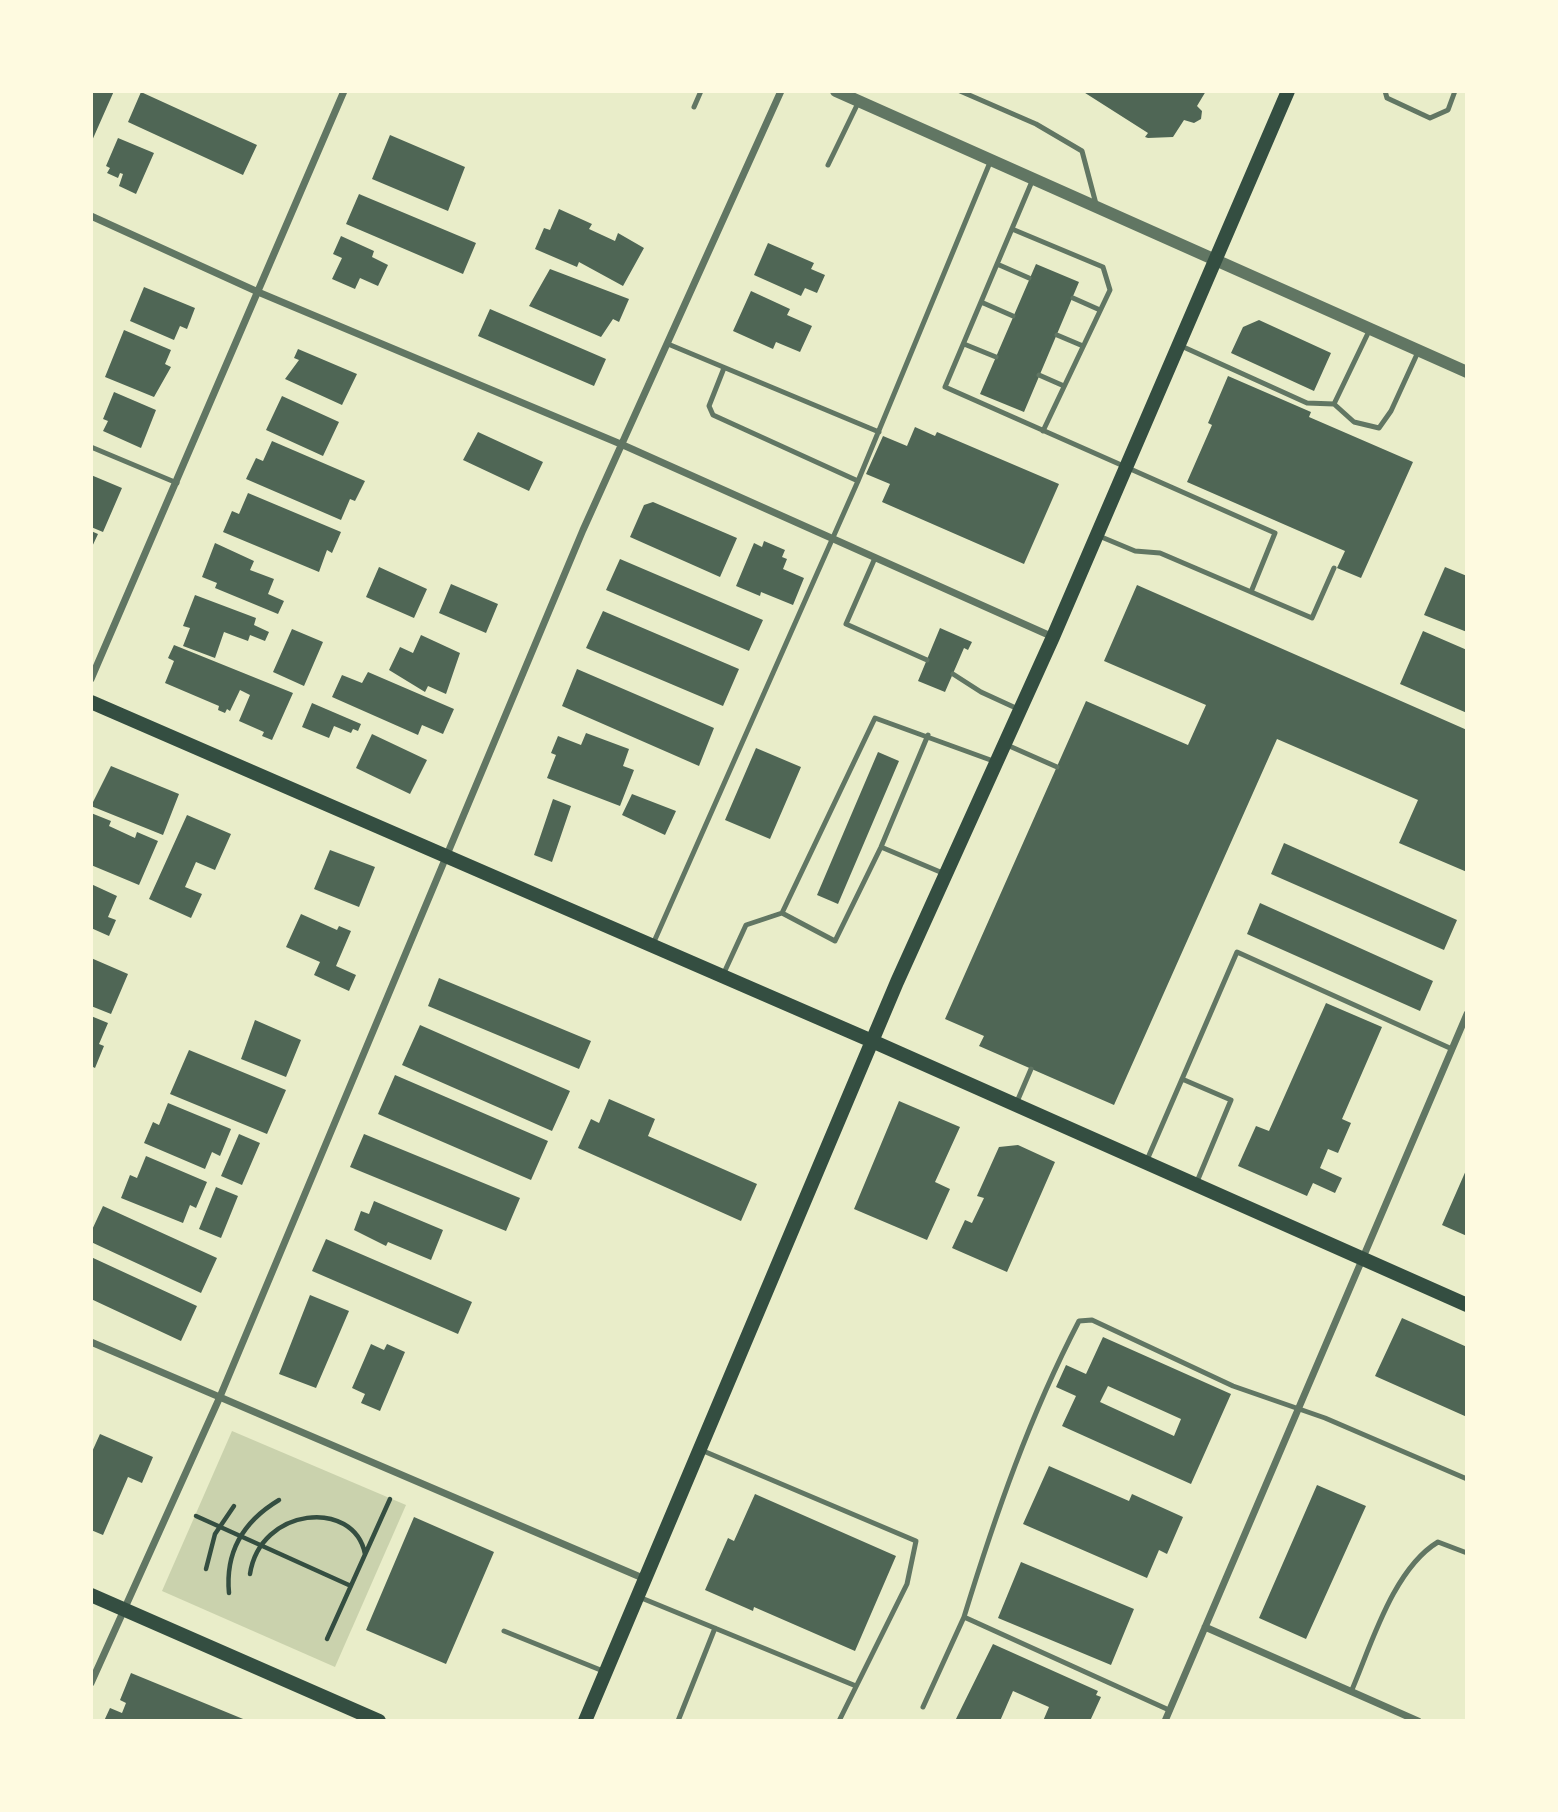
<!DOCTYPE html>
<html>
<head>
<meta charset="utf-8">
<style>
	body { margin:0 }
	#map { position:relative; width:1558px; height:1812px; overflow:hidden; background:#e9edc9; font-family:"DejaVu Sans",sans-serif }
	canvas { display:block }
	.frame { position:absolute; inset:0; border:93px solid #fefae0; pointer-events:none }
</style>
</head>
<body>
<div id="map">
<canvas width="1558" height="1812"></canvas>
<div class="frame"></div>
</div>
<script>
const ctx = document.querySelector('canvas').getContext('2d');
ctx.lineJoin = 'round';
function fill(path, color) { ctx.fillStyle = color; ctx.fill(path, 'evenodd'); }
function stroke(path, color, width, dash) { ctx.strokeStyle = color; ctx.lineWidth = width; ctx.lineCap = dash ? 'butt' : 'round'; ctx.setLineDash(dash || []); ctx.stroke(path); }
fill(new Path2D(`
	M 232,1431 L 406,1505 L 335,1667 L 162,1591 Z`), '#cad2ad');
fill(new Path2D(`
	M 91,91 L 114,91 L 91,143 Z
	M 1082,91 L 1206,91 L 1197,106 L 1202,111 L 1201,119 L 1194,123 L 1184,120 L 1173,137 L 1148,138 L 1145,137 L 1148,133 Z
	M 141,92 L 257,145 L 243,175 L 128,122 Z
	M 390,135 L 465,167 L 448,211 L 372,179 Z
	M 118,138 L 154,153 L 136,194 L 119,186 L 123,174 L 120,173 L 118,178 L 107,173 L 110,168 L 106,166 Z
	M 359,194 L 476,243 L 463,274 L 346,224 Z
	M 559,209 L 592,224 L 589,229 L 615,241 L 618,233 L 644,248 L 623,286 L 579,262 L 577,267 L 535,249 L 544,228 L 550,230 Z
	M 341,236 L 374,251 L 372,257 L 388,265 L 378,286 L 360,278 L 355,289 L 332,279 L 342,258 L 333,254 Z
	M 768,243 L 814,263 L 811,269 L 825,275 L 817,293 L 805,288 L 801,296 L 754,275 Z
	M 1036,264 L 1079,282 L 1024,412 L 980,394 Z
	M 550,269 L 629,299 L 619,322 L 613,319 L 601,337 L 529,306 Z
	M 144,287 L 195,308 L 187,329 L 180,326 L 174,340 L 130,321 Z
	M 751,291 L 790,309 L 787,315 L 812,326 L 800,352 L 776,342 L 773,349 L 733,331 Z
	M 490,309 L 606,359 L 594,386 L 478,336 Z
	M 1259,320 L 1331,353 L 1314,391 L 1231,353 L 1243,327 Z
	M 124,330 L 171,350 L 165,364 L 171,367 L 154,397 L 105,377 Z
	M 298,349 L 357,374 L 342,405 L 285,379 L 299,360 L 294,358 Z
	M 1228,376 L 1311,412 L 1309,417 L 1413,462 L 1361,578 L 1337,568 L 1345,551 L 1187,482 L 1212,425 L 1208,423 Z
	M 114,392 L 156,410 L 141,448 L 103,431 L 108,421 L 103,419 Z
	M 282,396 L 339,422 L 323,456 L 266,430 Z
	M 915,427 L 935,436 L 937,432 L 1059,484 L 1024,564 L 882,502 L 890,484 L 866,474 L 883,436 L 907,446 Z
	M 478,432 L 543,462 L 529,491 L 463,460 Z
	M 272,441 L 365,481 L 355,501 L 350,499 L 341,520 L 246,479 L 256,458 L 263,461 Z
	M 91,475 L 122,488 L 103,532 L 91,527 Z
	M 248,493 L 341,532 L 332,553 L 327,550 L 319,572 L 223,532 L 232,511 L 239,514 Z
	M 653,502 L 737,538 L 720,577 L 630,537 L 644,505 Z
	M 91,531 L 98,534 L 91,549 Z
	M 764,541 L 785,550 L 782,557 L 787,559 L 783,569 L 804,578 L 793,605 L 761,592 L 760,596 L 736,586 L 754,543 L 762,547 Z
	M 215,543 L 254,561 L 250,570 L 274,579 L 268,594 L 284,601 L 278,614 L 215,588 L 217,583 L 202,577 Z
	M 620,559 L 763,620 L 749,651 L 606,590 Z
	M 379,567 L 427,589 L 414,618 L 366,597 Z
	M 1445,567 L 1467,576 L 1467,632 L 1424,615 Z
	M 451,584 L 498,604 L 486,633 L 439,613 Z
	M 1137,585 L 1467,730 L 1467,872 L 1399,843 L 1418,800 L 1277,739 L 1114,1105 L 979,1046 L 984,1036 L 945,1019 L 1086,701 L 1188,745 L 1206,705 L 1104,661 Z
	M 195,595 L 256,618 L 254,625 L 269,632 L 265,641 L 250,635 L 248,641 L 224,632 L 215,658 L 183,646 L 190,628 L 183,626 Z
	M 603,611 L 739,669 L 723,706 L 586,648 Z
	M 940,628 L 972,642 L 968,650 L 964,648 L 945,692 L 918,681 Z
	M 292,629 L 323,642 L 304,686 L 273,672 Z
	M 1423,631 L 1467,650 L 1467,713 L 1400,684 Z
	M 421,635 L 460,653 L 446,694 L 428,686 L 425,692 L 389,670 L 400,647 L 413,653 Z
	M 174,645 L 293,693 L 272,740 L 262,736 L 264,732 L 239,721 L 250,695 L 240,690 L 230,711 L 227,709 L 225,713 L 218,710 L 219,706 L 165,683 L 174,661 L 168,658 Z
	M 577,669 L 714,728 L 699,766 L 562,706 Z
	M 368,672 L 454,709 L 443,734 L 422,725 L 418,735 L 332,697 L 342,675 L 362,683 Z
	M 312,703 L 361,724 L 358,731 L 353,729 L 351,733 L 334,726 L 329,738 L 302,727 Z
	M 586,733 L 629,749 L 623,766 L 634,770 L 620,806 L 547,778 L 556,755 L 551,753 L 558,736 L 581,745 Z
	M 372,734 L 427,760 L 410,794 L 356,768 Z
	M 756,748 L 801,767 L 770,839 L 725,820 Z
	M 878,752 L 899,761 L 838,904 L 817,895 Z
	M 111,766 L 179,794 L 163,835 L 91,806 Z
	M 632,794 L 676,811 L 665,835 L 622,815 Z
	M 553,799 L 571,806 L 552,862 L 534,855 Z
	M 91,813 L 111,821 L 109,826 L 135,838 L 137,832 L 158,841 L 139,885 L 91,865 Z
	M 187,815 L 231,834 L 215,870 L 196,862 L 185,887 L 202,894 L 191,918 L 149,899 Z
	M 1284,843 L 1457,920 L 1444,950 L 1271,874 Z
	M 330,850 L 375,867 L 359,907 L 314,889 Z
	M 91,884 L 117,896 L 108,917 L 116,920 L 109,936 L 91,928 Z
	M 1260,903 L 1433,981 L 1420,1011 L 1247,934 Z
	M 301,914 L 337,930 L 339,926 L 351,931 L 336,966 L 356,975 L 349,991 L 314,975 L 320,962 L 286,947 Z
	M 91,958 L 128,974 L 111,1014 L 91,1006 Z
	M 439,978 L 591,1041 L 579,1069 L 428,1006 Z
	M 1326,1003 L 1382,1027 L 1342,1119 L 1351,1123 L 1338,1153 L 1328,1149 L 1320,1168 L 1342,1178 L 1335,1193 L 1313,1183 L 1307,1196 L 1238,1166 L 1256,1126 L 1269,1131 Z
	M 91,1016 L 108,1023 L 99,1044 L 104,1046 L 95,1068 L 91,1066 Z
	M 255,1020 L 301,1040 L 286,1077 L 241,1059 Z
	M 420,1025 L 570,1091 L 552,1131 L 402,1065 Z
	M 189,1050 L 286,1090 L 267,1134 L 170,1094 Z
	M 395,1075 L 548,1141 L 531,1180 L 378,1114 Z
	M 609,1099 L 655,1119 L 648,1136 L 757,1184 L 741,1221 L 578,1148 L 591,1119 L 599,1123 Z
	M 899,1101 L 960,1127 L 935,1182 L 950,1189 L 927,1240 L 854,1209 Z
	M 168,1103 L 231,1129 L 220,1156 L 212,1152 L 205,1169 L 144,1143 L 153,1122 L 159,1125 Z
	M 239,1134 L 260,1143 L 242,1185 L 221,1176 Z
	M 364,1134 L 520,1198 L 506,1231 L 350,1167 Z
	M 1018,1145 L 1055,1162 L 1007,1272 L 952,1248 L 965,1220 L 972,1223 L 984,1198 L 977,1196 L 999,1147 Z
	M 146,1156 L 207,1182 L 196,1208 L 190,1205 L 183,1223 L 121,1198 L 130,1175 L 137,1178 Z
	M 1467,1168 L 1467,1236 L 1442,1225 Z
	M 216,1187 L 238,1196 L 221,1238 L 199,1229 Z
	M 374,1201 L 443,1230 L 431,1260 L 388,1242 L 386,1246 L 354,1230 L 361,1211 L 369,1214 Z
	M 103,1206 L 217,1258 L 201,1293 L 91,1242 L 91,1232 Z
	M 326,1239 L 472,1302 L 458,1334 L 312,1271 Z
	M 91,1257 L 197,1306 L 181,1341 L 91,1299 Z
	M 310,1295 L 349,1311 L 316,1388 L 279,1374 Z
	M 1402,1318 L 1467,1347 L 1467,1417 L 1375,1376 Z
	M 1103,1337 L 1231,1394 L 1191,1484 L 1062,1426 L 1076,1396 L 1056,1387 L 1066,1365 L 1086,1374 ZM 1108,1386 L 1181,1419 L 1174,1436 L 1100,1402 Z
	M 371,1344 L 384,1350 L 387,1344 L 405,1352 L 380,1411 L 361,1403 L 365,1394 L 352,1388 Z
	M 100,1434 L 153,1457 L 142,1483 L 128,1477 L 103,1535 L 91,1530 L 91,1454 Z
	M 1049,1466 L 1129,1501 L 1132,1494 L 1183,1517 L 1167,1554 L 1159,1550 L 1147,1578 L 1023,1524 Z
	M 1317,1485 L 1366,1506 L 1306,1639 L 1259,1618 Z
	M 755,1494 L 896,1556 L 855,1651 L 754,1607 L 753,1611 L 705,1590 L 728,1538 L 734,1541 Z
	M 414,1517 L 494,1552 L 446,1664 L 366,1630 Z
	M 1021,1562 L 1134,1609 L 1111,1665 L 998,1618 Z
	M 993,1644 L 1098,1691 L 1096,1695 L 1101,1697 L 1090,1721 L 1043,1721 L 1049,1707 L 1013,1691 L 1000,1721 L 955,1721 Z
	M 131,1673 L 248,1721 L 104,1721 L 110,1708 L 122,1713 L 126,1703 L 120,1700 Z`), '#4f6655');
stroke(new Path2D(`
	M 196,1516 L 351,1586
	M 206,1569 L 215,1534 L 234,1506
	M 250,1574 C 260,1507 354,1498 365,1554
	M 229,1593 C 225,1551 244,1521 279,1500
	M 327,1639 L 390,1499`), '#344e41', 4.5);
stroke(new Path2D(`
	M 960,91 L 1036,124 L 1082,151 L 1096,204
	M 1385,91 L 1387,98 L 1430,118 L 1448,110 L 1455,91
	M 694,107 L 701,91
	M 828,165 L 859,101
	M 1033,179 L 945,387 L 1275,533 L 1251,592
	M 1012,229 L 1103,267 L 1110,290 L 1043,431
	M 997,264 L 1029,278
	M 1073,298 L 1100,310
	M 981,302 L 1013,316
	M 1370,329 L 1334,404 L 1354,422 L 1379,428 L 1391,411 L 1418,352
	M 1057,335 L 1083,346
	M 668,344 L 879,432
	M 964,344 L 996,357
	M 1179,345 L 1307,403 L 1334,404
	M 724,368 L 709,406 L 713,415 L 858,481
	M 1039,375 L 1064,386
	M 91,447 L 177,483
	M 1099,536 L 1135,551 L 1160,553 L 1312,618 L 1334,568
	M 875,558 L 846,624 L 927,660
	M 953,674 L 981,692 L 1018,709
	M 1007,745 L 1057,767
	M 881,847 L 945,874
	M 782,913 L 835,941 L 881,847 L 928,735
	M 653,944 L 858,481 L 991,160
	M 723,975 L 746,925 L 782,913 L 875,718 L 996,762
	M 1182,1079 L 1231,1100 L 1196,1184
	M 1016,1104 L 1031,1069
	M 1147,1160 L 1237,952 L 1452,1049
	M 701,1450 L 916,1541 L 907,1584 L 839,1721
	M 639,1597 L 856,1686
	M 964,1617 C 995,1516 1030,1415 1079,1321 L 1092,1320 L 1233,1386 L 1325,1418 L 1467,1479
	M 504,1631 L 603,1671
	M 1351,1692 C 1371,1646 1393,1569 1438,1542 L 1467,1553
	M 923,1707 L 964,1617 L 1169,1710
	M 678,1721 L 715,1628`), '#617663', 5);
stroke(new Path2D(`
	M 91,216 L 258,292 L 623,445 L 1053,637
	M 91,679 L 344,91
	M 91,1342 L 645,1579
	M 1205,1627 L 1418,1721
	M 91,1683 L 219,1399 L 583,530 L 781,91
	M 1165,1721 L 1467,1014`), '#617663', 7);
stroke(new Path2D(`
	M 836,91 L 1467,372`), '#617663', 12);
stroke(new Path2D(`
	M 91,702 L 872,1041 L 1467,1305
	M 91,1595 L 379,1721
	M 585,1721 L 897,982 L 1053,637 L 1288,91`), '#344e41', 14);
</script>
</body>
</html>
